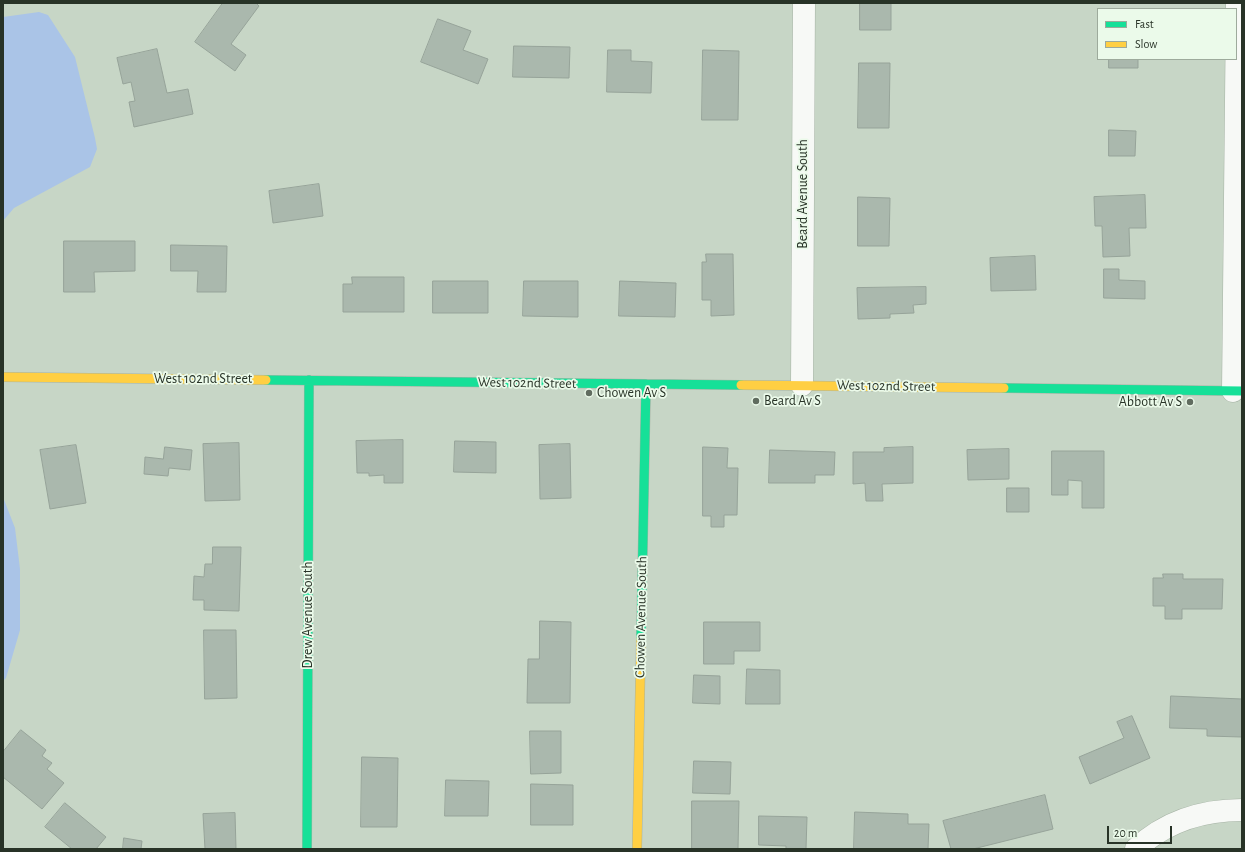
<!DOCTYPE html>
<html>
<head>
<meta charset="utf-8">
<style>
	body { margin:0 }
	#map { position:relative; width:1245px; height:852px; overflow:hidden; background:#c7d6c6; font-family:"Alegreya Sans",sans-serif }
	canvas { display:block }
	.frame { position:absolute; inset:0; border:4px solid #283327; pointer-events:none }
	.legend { position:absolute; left:1097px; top:8px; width:140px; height:52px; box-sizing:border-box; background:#ebfaea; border:1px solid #9daa9c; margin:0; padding:5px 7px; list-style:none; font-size:12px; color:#283327 }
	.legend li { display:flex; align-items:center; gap:8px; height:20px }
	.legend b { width:20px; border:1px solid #9daa9c }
	.scale { position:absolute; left:1107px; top:826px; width:65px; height:18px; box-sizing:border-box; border:2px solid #283327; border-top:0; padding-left:5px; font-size:12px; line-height:14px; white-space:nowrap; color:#283327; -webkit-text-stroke:3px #ebfaea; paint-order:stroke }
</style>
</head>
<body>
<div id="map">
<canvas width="1245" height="852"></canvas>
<div class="frame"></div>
<ul class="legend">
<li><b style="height:5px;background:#16e098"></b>Fast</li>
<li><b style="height:5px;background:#ffcf43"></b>Slow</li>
</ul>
<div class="scale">20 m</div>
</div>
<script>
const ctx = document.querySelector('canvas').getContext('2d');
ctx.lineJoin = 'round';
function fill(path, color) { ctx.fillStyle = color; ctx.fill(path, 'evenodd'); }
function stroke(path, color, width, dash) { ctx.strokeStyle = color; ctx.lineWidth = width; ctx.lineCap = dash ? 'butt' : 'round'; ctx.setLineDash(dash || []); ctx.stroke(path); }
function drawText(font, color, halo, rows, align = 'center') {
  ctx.font = font + ' "Alegreya Sans",sans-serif'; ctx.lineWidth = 3.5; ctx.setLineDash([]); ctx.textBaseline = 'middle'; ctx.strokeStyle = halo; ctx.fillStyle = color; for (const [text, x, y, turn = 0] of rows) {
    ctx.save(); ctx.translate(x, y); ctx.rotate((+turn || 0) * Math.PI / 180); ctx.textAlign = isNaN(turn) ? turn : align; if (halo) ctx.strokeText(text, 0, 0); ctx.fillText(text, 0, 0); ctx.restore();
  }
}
fill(new Path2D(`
	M 39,12 L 48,15 L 75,57 L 95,138 L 97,149 L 90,167 L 14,208 L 3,221 L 3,17 Z
	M 3,497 L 15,528 L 20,569 L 20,630 L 6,678 L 3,681 Z`), '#aac4e7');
const building = new Path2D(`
	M 223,3 L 256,3 L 259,6 L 231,44 L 246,55 L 235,71 L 195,42 Z
	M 860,3 L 891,3 L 891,30 L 860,30 Z
	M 438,19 L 471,31 L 463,50 L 488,59 L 478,84 L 421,62 Z
	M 514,46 L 570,47 L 569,78 L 513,77 Z
	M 157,49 L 167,93 L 188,89 L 193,114 L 134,127 L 129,102 L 135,101 L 131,82 L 123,84 L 117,58 Z
	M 608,50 L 631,50 L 631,61 L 652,62 L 651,93 L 607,92 Z
	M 703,50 L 739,51 L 738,120 L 702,120 Z
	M 1109,59 L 1138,59 L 1138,68 L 1109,68 Z
	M 859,63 L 890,63 L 889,128 L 858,128 Z
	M 1109,130 L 1136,131 L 1135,156 L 1109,156 Z
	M 319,184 L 323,216 L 273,223 L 269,191 Z
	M 1145,195 L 1146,228 L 1129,228 L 1130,256 L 1103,257 L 1102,226 L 1095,226 L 1094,197 Z
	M 858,197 L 890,198 L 889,246 L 858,246 Z
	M 64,241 L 135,241 L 135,271 L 94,272 L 95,292 L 64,292 Z
	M 171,245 L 227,246 L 226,292 L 197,292 L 198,271 L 171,271 Z
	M 706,254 L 733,254 L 734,315 L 711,316 L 711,300 L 702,300 L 702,262 L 706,262 Z
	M 1035,256 L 1036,290 L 991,291 L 990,258 Z
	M 1104,269 L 1119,269 L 1119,280 L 1145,281 L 1145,299 L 1104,298 Z
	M 352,277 L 404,277 L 404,312 L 343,312 L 343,284 L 352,284 Z
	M 433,281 L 488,281 L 488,313 L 433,313 Z
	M 524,281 L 578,281 L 578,317 L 523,316 Z
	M 620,281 L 676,283 L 675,317 L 619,316 Z
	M 926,287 L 926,304 L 913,305 L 914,313 L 890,314 L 890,318 L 858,319 L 857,288 Z
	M 403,440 L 403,483 L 384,483 L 384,475 L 369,476 L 369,473 L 357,473 L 356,441 Z
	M 455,441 L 496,442 L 496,473 L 454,472 Z
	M 239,443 L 240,500 L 205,501 L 203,444 Z
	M 570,444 L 571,498 L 540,499 L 539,445 Z
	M 76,445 L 86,503 L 50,509 L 40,450 Z
	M 165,447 L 192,450 L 190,470 L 169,468 L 168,476 L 144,474 L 145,457 L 163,459 Z
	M 703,447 L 728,448 L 727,468 L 738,468 L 737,515 L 724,515 L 724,527 L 711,527 L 711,516 L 703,516 Z
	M 913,447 L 913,483 L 882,484 L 883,501 L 866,501 L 865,483 L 853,484 L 853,452 L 884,452 L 884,448 Z
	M 1009,449 L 1009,479 L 968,480 L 967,450 Z
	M 770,450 L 835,452 L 834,475 L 815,475 L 815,483 L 769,483 Z
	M 1052,451 L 1104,451 L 1104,508 L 1082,508 L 1082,481 L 1068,480 L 1068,495 L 1052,495 Z
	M 1007,488 L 1029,488 L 1029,512 L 1007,512 Z
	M 213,547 L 241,547 L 239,611 L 204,610 L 204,600 L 193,600 L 194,576 L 204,577 L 205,564 L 212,564 Z
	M 1163,574 L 1183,574 L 1183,579 L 1223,579 L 1222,609 L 1182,609 L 1182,619 L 1165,619 L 1165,606 L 1153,606 L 1153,578 L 1163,578 Z
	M 540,621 L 571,622 L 570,703 L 527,703 L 528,659 L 539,659 Z
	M 704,622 L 760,622 L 760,651 L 734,651 L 734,664 L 704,664 Z
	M 204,630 L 236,630 L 237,698 L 205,699 Z
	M 747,669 L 780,670 L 780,704 L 746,704 Z
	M 694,675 L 720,676 L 720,704 L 693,703 Z
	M 1171,696 L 1242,699 L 1242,737 L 1207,736 L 1207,729 L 1170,728 Z
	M 1132,716 L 1150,758 L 1090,784 L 1079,757 L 1124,738 L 1117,722 Z
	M 21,730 L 46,750 L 42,756 L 52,763 L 47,769 L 64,783 L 42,809 L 3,777 L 3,752 Z
	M 530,731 L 561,731 L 561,773 L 531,774 Z
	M 362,757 L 398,758 L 397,827 L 361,827 Z
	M 694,761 L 731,762 L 730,794 L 693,793 Z
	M 446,780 L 489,781 L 488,816 L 445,816 Z
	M 531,784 L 573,785 L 573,825 L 531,825 Z
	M 1045,795 L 1053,829 L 973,849 L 951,849 L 943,821 Z
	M 692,801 L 739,801 L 738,849 L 692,849 Z
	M 65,803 L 106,837 L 96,849 L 72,849 L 45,827 Z
	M 855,812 L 908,814 L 908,824 L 929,824 L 928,849 L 854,849 Z
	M 235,813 L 236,849 L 205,849 L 203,814 Z
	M 759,816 L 807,817 L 806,849 L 786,849 L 786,846 L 759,845 Z
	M 124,838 L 142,841 L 141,849 L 123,849 Z`);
fill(building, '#aab8ad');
stroke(building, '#96a399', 1);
const street = new Path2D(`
	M 802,385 L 804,3
	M 1233,391 L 1237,3
	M 1136,849 C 1166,821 1202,810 1242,810`);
const fast = new Path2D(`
	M 266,380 L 741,385
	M 1004,388 L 1242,391
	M 641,639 L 646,384
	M 307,849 L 309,380`);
const slow = new Path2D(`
	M 3,377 L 266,380
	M 741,385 L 1004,388
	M 637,849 L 641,639`);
stroke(street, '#a5b2a4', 23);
stroke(fast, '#a5b2a4', 10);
stroke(slow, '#a5b2a4', 10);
stroke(street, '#f7f9f6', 22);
stroke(fast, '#16e098', 9);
stroke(slow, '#ffcf43', 9);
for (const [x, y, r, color] of [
	[589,393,4,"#606c5f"],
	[756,401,4,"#606c5f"],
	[1190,402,4,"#606c5f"]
]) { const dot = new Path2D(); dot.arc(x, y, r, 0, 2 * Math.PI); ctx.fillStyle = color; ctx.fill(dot); stroke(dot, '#ebfaea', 1.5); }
drawText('14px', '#283327', '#ebfaea', [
	["Beard Avenue South",803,194,-90],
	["West 102nd Street",203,379],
	["West 102nd Street",527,383,1],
	["West 102nd Street",886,386,1],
	["Drew Avenue South",308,615,-90],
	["Chowen Avenue South",641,617,-89]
]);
drawText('14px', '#283327', '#ebfaea', [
	["Chowen Av S",597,393],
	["Beard Av S",764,401],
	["Abbott Av S",1182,402,"right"]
], 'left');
</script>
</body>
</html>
